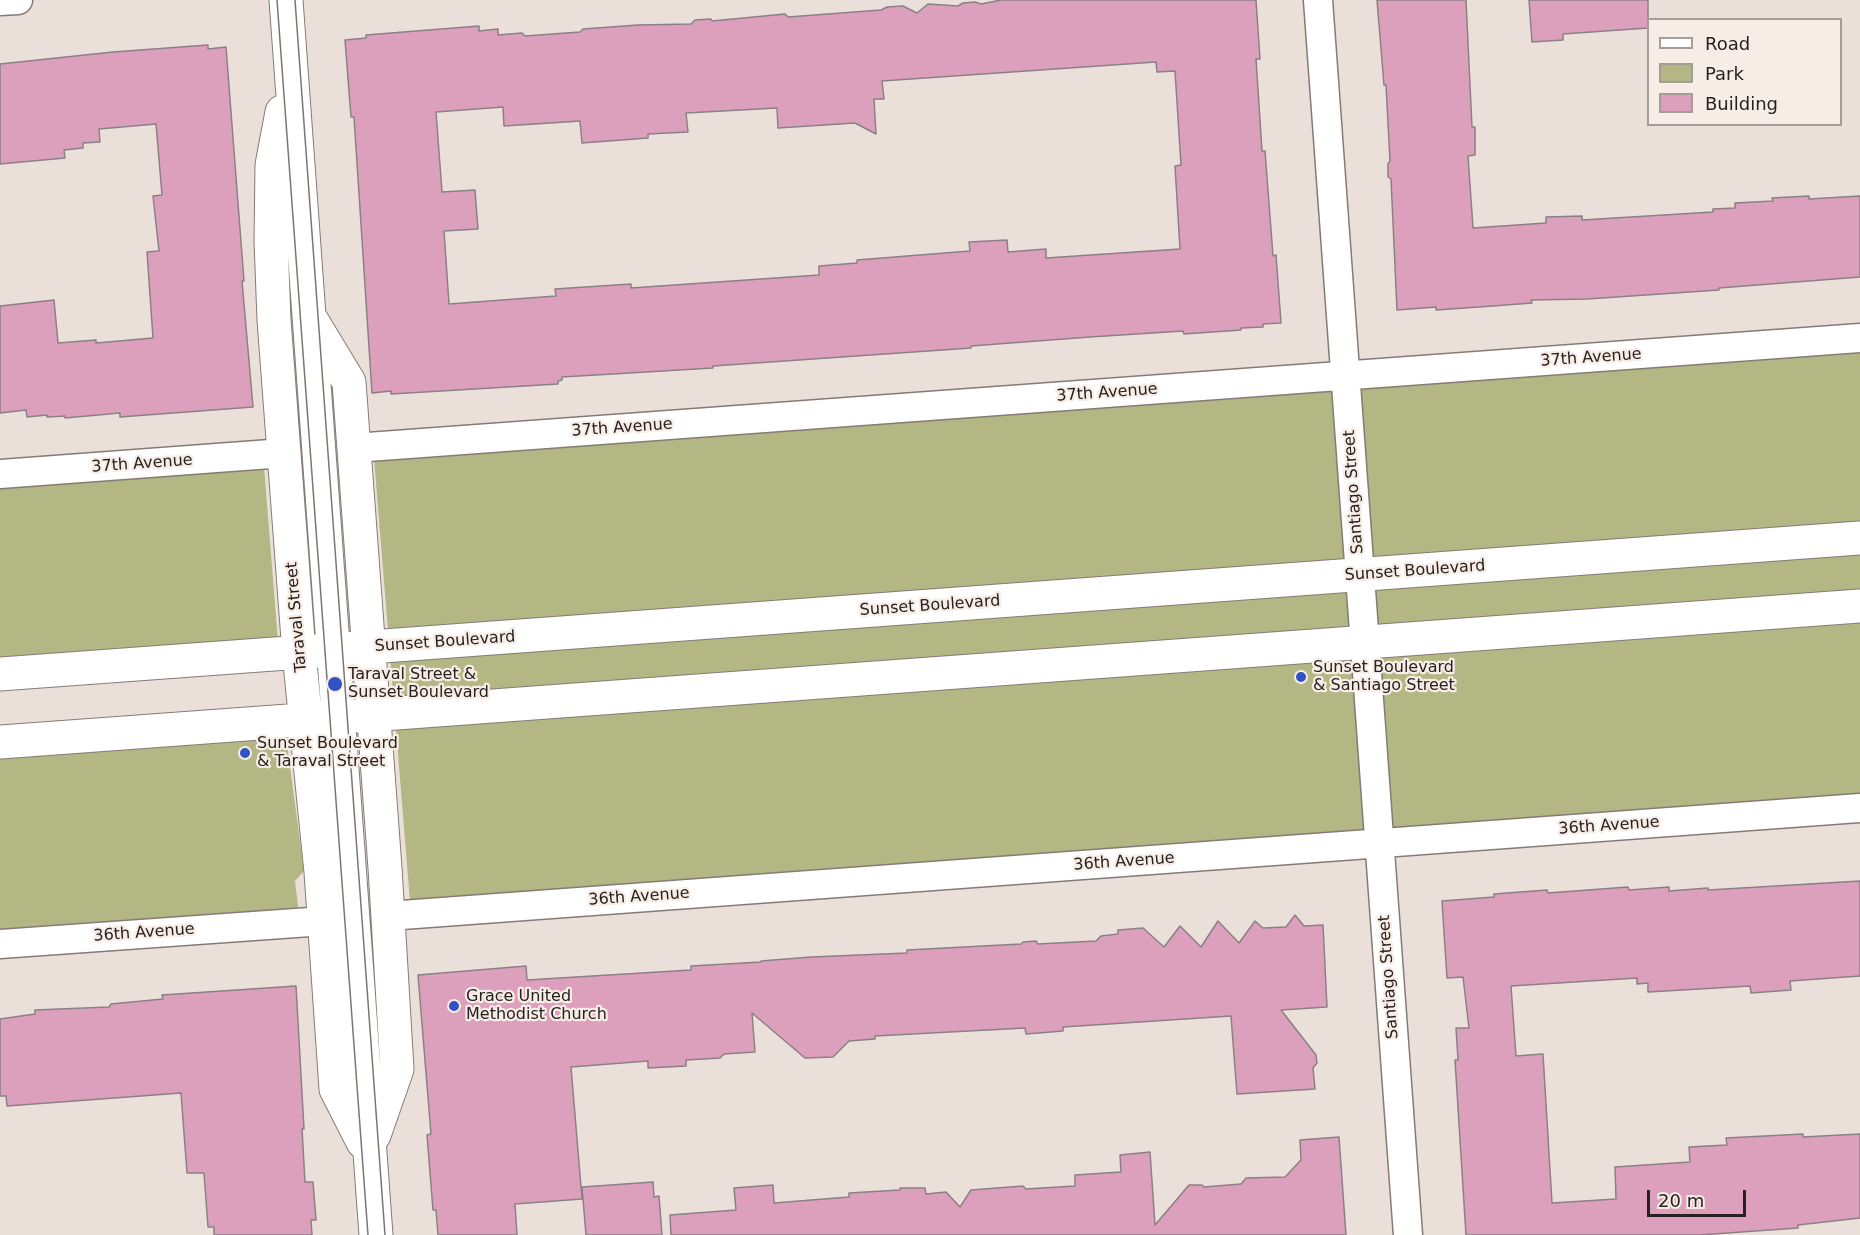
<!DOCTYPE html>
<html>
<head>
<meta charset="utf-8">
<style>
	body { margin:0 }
	#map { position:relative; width:1860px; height:1235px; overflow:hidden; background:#ebe0d9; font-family:"DejaVu Sans",sans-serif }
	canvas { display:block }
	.legend { position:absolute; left:1647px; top:18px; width:195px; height:108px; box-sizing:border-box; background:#f8ede6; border:2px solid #a49c97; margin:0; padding:8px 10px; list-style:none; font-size:18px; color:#262220 }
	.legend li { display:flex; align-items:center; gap:12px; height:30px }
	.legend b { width:30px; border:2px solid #a49c97 }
	.scale { position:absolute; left:1647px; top:1190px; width:99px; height:27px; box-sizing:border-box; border:3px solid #262220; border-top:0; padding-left:8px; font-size:18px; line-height:21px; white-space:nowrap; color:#262220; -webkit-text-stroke:4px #f8ede6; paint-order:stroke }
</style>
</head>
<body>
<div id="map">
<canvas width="1860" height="1235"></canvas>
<ul class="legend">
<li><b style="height:8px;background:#fff"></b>Road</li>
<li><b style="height:16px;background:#b2b783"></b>Park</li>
<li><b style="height:16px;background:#dca0bd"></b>Building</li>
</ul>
<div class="scale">20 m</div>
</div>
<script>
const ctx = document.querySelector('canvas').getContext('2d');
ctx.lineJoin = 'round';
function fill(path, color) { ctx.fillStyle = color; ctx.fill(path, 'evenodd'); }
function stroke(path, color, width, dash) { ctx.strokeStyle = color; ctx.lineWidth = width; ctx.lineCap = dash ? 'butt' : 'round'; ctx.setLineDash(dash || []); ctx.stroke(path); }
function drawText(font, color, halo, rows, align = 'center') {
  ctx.font = font + ' "DejaVu Sans",sans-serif'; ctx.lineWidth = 4.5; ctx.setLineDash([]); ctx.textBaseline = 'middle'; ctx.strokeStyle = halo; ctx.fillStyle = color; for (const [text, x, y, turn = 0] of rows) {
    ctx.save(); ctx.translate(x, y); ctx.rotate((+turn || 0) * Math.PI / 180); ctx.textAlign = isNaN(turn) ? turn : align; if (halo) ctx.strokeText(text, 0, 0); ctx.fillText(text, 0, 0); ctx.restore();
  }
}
fill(new Path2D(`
	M 1860,338 L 1860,808 L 411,914 L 373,446 Z
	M 263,454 L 279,654 L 0,674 L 0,474 Z
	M 284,722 L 304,871 L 295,881 L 300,922 L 0,944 L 0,742 Z`), '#b2b783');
const building = new Path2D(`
	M 1001,0 L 1256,0 L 1260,59 L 1256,59 L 1262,151 L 1265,151 L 1273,256 L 1276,255 L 1281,323 L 1263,324 L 1263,327 L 1241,328 L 1241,330 L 1184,334 L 1183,331 L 1090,337 L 971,346 L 971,348 L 713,366 L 713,368 L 562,377 L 562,380 L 558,381 L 558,384 L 391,394 L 391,391 L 372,393 L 354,117 L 351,117 L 345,40 L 366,38 L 366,35 L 479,26 L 479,31 L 498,29 L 498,35 L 522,33 L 525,36 L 580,32 L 583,29 L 638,25 L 691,24 L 695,20 L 711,19 L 712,21 L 785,14 L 788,17 L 881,10 L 887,7 L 903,6 L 917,13 L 928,4 L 958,6 L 963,3 L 975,2 L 981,4 ZM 1156,62 L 1157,72 L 1175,71 L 1181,165 L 1175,166 L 1180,249 L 1046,258 L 1046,249 L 1008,252 L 1007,240 L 969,242 L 970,251 L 857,260 L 857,263 L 819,266 L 819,275 L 631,288 L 631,284 L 555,289 L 556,296 L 449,304 L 444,231 L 478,229 L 475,190 L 442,192 L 436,112 L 503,107 L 504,126 L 580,121 L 582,143 L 648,138 L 648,134 L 688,132 L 686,113 L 777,108 L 778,128 L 855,123 L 876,134 L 874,99 L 884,99 L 882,81 Z
	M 1377,0 L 1466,0 L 1472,127 L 1475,127 L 1475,155 L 1468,156 L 1473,228 L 1546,223 L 1546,217 L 1582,216 L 1582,220 L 1713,212 L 1713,209 L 1735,208 L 1735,203 L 1773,201 L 1772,198 L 1809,196 L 1809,199 L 1860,196 L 1860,277 L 1719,288 L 1719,290 L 1587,299 L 1531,300 L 1532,303 L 1493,306 L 1436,310 L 1436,307 L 1397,310 L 1391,179 L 1388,177 L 1388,164 L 1390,161 L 1386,85 L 1384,85 Z
	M 1529,0 L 1648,0 L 1648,28 L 1563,34 L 1563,40 L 1532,42 Z
	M 208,45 L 208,49 L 226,47 L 244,281 L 242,281 L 253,407 L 120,417 L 120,413 L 65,418 L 65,416 L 47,417 L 47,415 L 27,417 L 26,410 L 0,413 L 0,306 L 54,300 L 58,343 L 96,340 L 96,343 L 153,338 L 147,252 L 159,251 L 153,196 L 162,195 L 156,124 L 99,129 L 100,142 L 83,143 L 83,148 L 64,150 L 65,158 L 0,164 L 0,64 L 113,52 Z
	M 1860,881 L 1860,976 L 1790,981 L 1791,990 L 1751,993 L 1750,986 L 1648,992 L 1648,983 L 1637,984 L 1637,978 L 1511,986 L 1516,1056 L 1543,1054 L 1552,1203 L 1616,1199 L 1615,1167 L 1690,1162 L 1689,1147 L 1727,1145 L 1726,1138 L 1803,1134 L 1803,1137 L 1860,1134 L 1860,1218 L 1798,1225 L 1798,1228 L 1699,1235 L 1466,1235 L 1455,1060 L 1458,1060 L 1456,1028 L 1469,1028 L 1463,977 L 1447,978 L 1442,901 L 1494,897 L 1494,894 L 1547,890 L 1548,893 L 1628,887 L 1629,890 L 1669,887 L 1669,891 L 1708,888 L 1708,890 Z
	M 1295,915 L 1304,926 L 1323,925 L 1327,1007 L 1281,1010 L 1316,1055 L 1317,1063 L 1313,1068 L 1315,1089 L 1237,1094 L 1231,1016 L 1063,1027 L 1063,1031 L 1026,1034 L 1025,1028 L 875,1036 L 875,1039 L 849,1041 L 833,1057 L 805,1058 L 752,1013 L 755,1052 L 724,1054 L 720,1058 L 686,1060 L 686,1066 L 648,1068 L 648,1061 L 571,1067 L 582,1199 L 515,1204 L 517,1235 L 438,1235 L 436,1210 L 433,1210 L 427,1135 L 431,1134 L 418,975 L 526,966 L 527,980 L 691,970 L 691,966 L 761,962 L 761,961 L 811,957 L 907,953 L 907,950 L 1021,944 L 1023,942 L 1036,941 L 1038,944 L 1096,941 L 1101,936 L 1118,934 L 1118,930 L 1143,928 L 1164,947 L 1180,926 L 1201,947 L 1218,921 L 1239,943 L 1255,921 L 1263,928 L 1286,927 Z
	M 296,986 L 304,1129 L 302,1129 L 305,1182 L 313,1182 L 316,1220 L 311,1220 L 312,1235 L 214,1235 L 214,1227 L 208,1227 L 204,1173 L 187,1173 L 181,1093 L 7,1106 L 6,1096 L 0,1096 L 0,1019 L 35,1014 L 35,1010 L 109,1007 L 111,1004 L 163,999 L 162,995 Z
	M 1339,1137 L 1346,1235 L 671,1235 L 670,1215 L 736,1210 L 734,1188 L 773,1185 L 774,1203 L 849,1197 L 849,1193 L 900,1190 L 900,1188 L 925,1188 L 926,1194 L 946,1192 L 960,1207 L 971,1190 L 1023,1186 L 1026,1189 L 1075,1186 L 1075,1175 L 1121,1172 L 1120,1155 L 1150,1152 L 1155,1225 L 1189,1185 L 1202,1185 L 1204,1187 L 1241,1184 L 1246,1178 L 1285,1177 L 1301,1160 L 1300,1140 Z
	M 653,1182 L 654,1197 L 659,1196 L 662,1235 L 586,1235 L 582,1187 Z`);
fill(building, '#dca0bd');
stroke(building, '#8b8085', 1.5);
const street = new Path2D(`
	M 1318,0 L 1408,1235
	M 0,1 L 18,0
	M 354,448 L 1860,338
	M 0,474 L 284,453
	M 388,916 L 1860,808
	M 0,944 L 324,921`);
const secondary = new Path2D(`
	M 286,0 L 376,1235
	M 282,112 L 272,165 L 271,241 L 274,320 L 299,653 L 321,872 L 336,1089 L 363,1142
	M 312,321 L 349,382 L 385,868 L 397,1069 L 374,1135
	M 0,674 L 1860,538
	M 0,742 L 1860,606`);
stroke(street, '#857b75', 31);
stroke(secondary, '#857b75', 35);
stroke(street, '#fff', 28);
stroke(secondary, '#fff', 33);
stroke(new Path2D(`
	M 277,0 L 368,1235
	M 295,0 L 385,1235`), '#7c7570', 1.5);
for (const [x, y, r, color] of [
	[1301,677,6,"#3152c2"],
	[335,684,8,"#3152c2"],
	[245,753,6,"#3152c2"],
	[454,1006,6,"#3152c2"]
]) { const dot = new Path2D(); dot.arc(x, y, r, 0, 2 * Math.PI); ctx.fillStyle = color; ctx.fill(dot); stroke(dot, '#f8ede6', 2); }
drawText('16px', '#262220', '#f8ede6', [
	["37th Avenue",1591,358,-4],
	["37th Avenue",1107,393,-4],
	["37th Avenue",622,428,-4],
	["37th Avenue",142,464,-4],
	["Santiago Street",1354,492,-94],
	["Sunset Boulevard",1415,571,-4],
	["Sunset Boulevard",930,606,-4],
	["Taraval Street",297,617,-95],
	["Sunset Boulevard",445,642,-4],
	["36th Avenue",1609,826,-4],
	["36th Avenue",1124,862,-4],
	["36th Avenue",639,897,-4],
	["36th Avenue",144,933,-4],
	["Santiago Street",1389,977,-94]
]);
drawText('16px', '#262220', '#f8ede6', [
	["Sunset Boulevard",1313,668],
	["& Santiago Street",1313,686],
	["Taraval Street &",348,675],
	["Sunset Boulevard",348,693],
	["Sunset Boulevard",257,744],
	["& Taraval Street",257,762],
	["Grace United",466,997],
	["Methodist Church",466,1015]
], 'left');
</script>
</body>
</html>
